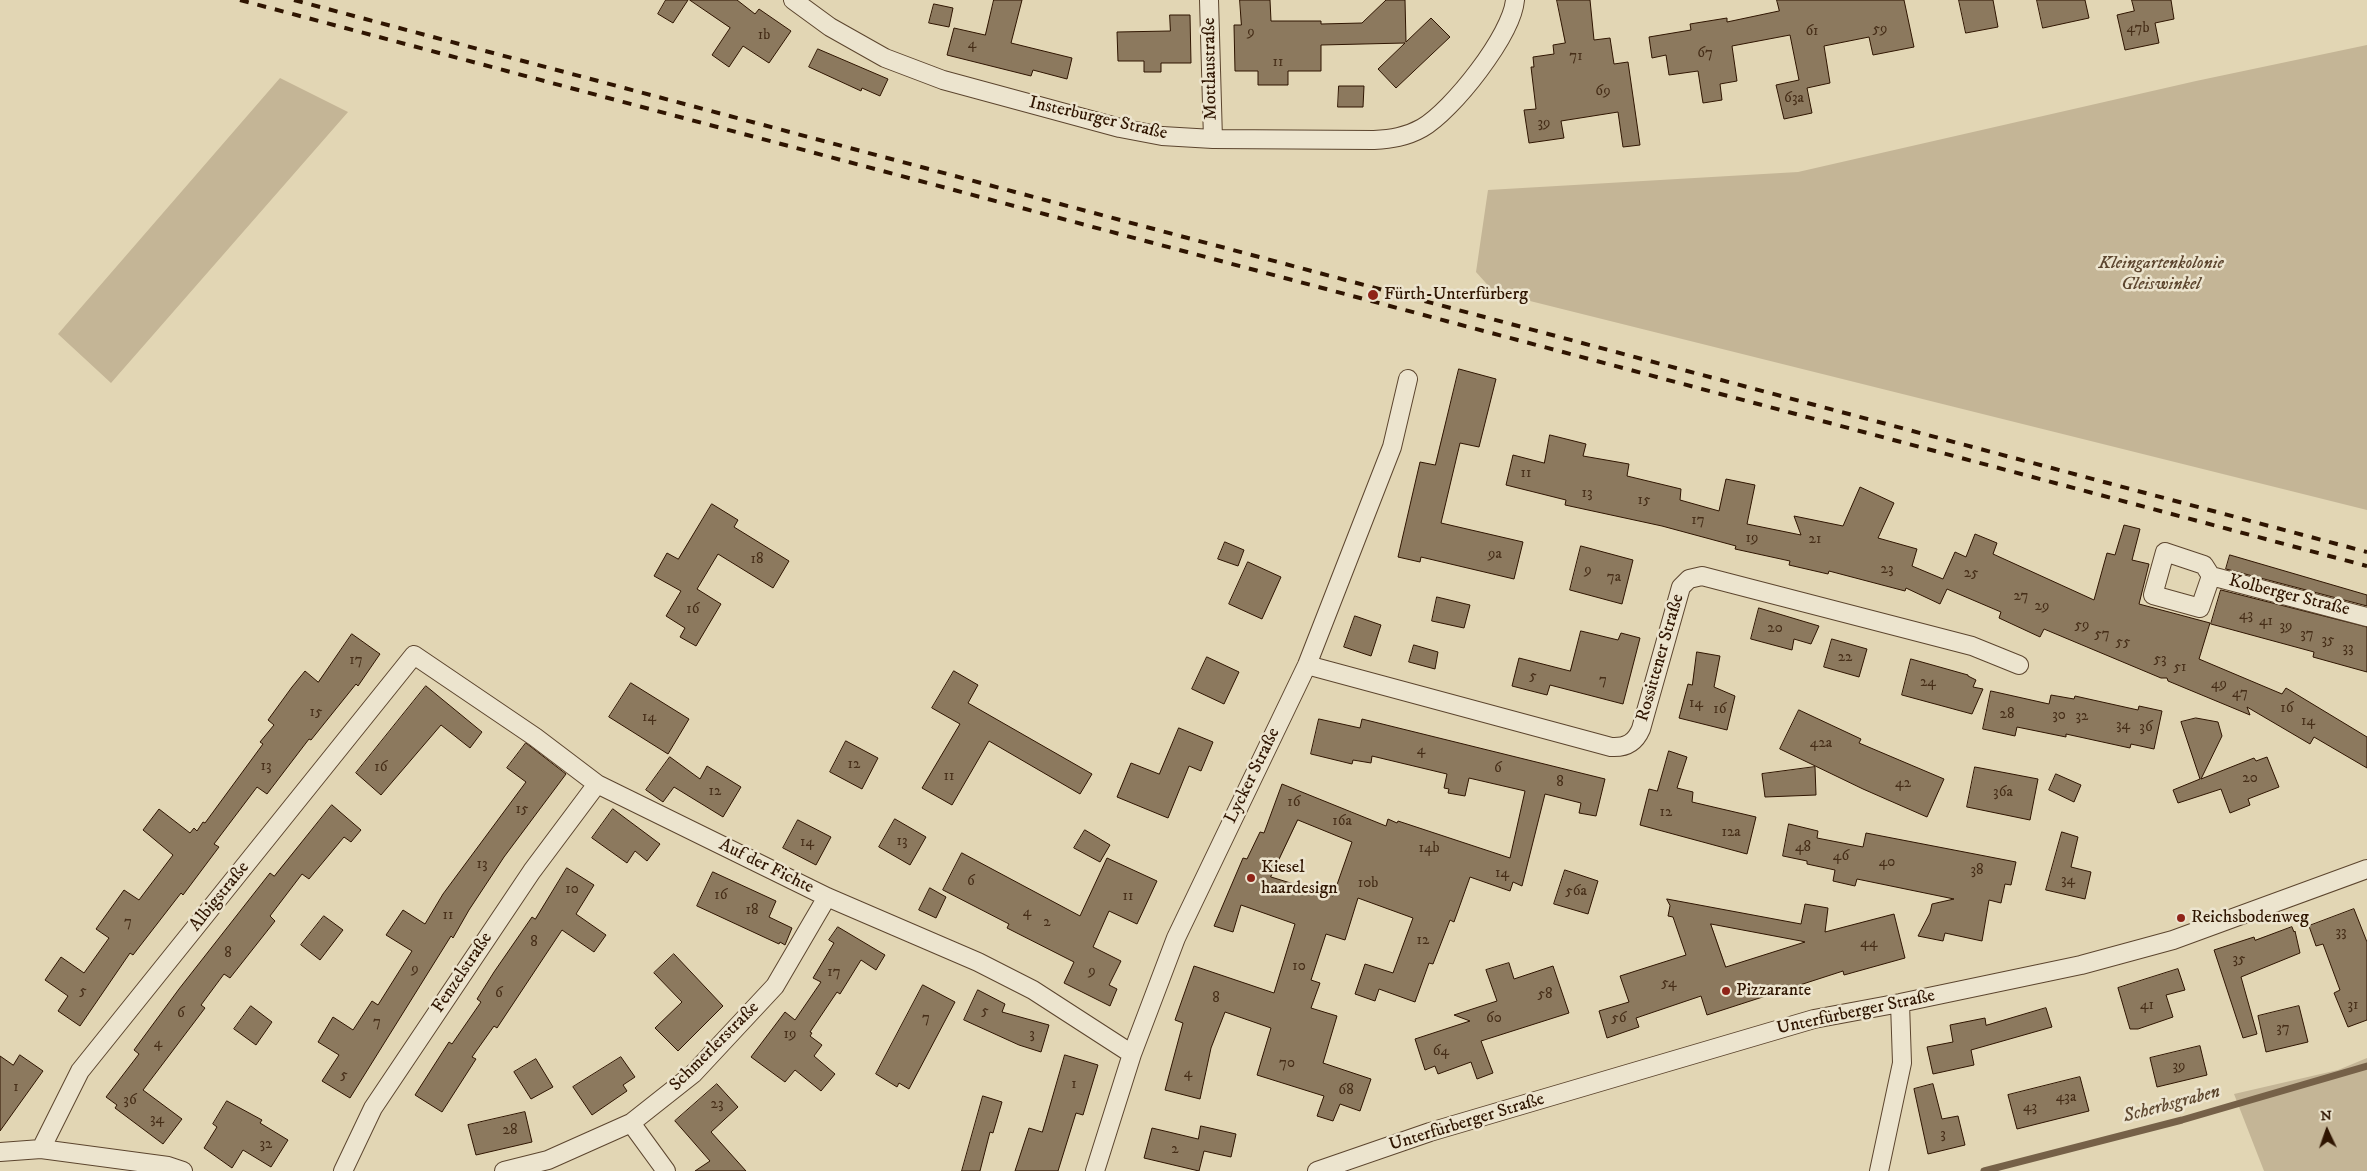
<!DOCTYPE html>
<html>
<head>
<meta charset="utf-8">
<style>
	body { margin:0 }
	#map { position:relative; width:2367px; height:1171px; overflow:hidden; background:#e2d6b4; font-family:"IM FELL DW Pica",serif }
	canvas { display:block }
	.north { position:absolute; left:2302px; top:1106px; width:50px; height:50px; -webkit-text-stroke:4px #ece4ce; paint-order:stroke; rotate:357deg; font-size:14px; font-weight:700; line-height:20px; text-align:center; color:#2f1501 }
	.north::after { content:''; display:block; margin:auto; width:18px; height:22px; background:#2f1501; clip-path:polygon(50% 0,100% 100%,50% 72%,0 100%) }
</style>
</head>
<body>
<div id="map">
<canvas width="2367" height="1171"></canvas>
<div class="north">N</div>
</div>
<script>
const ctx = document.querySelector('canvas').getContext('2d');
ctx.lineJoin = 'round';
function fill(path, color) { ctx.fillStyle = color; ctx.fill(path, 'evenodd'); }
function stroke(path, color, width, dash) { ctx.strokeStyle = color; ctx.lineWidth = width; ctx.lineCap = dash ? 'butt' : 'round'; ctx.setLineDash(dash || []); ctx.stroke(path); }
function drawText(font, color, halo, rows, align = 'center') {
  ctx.font = font + ' "IM FELL DW Pica",serif'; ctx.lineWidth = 5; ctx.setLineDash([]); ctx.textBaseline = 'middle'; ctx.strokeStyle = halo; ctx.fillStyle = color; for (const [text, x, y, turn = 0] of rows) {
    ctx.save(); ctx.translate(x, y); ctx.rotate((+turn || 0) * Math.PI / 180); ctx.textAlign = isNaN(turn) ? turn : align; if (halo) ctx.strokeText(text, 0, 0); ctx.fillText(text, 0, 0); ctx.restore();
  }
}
fill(new Path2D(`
	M 2367,45 L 2367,510 L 1494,292 L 1476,272 L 1488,190 L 1798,172 L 2196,81 Z
	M 280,78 L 348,112 L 111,383 L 58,334 Z
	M 2367,1058 L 2367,1171 L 2264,1171 L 2234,1094 L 2338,1070 Z`), '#c4b596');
stroke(new Path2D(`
	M 1984,1171 L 2182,1120 L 2367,1066`), '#766148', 7);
const building = new Path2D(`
	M 666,0 L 688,0 L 673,23 L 658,14 Z
	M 690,0 L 737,0 L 755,14 L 759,9 L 791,31 L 769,63 L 743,46 L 729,67 L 712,55 L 730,28 Z
	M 994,0 L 1022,0 L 1011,43 L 1072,58 L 1067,79 L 1033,70 L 1031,76 L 947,55 L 954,28 L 985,35 Z
	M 1240,0 L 1270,0 L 1271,21 L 1321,21 L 1321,24 L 1362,23 L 1386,0 L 1405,0 L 1406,42 L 1431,18 L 1450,37 L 1396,88 L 1378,69 L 1405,43 L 1321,45 L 1321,71 L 1288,71 L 1288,85 L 1258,85 L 1258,71 L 1235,71 L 1234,25 L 1241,25 Z
	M 1557,0 L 1590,0 L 1594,40 L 1610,38 L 1614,64 L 1628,62 L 1640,145 L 1623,147 L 1618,112 L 1561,121 L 1564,138 L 1529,143 L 1524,110 L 1536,109 L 1531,67 L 1534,67 L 1533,57 L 1554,54 L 1553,45 L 1565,43 Z
	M 1777,0 L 1904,0 L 1914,47 L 1873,55 L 1869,37 L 1824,46 L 1830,83 L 1807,88 L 1812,113 L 1784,119 L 1776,85 L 1799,80 L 1790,35 L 1732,46 L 1737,81 L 1720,84 L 1722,100 L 1703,103 L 1698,71 L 1669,75 L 1666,55 L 1652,58 L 1649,37 L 1691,30 L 1690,24 L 1727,18 L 1727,22 L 1779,11 Z
	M 1959,0 L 1993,0 L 1998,27 L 1966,33 Z
	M 2037,0 L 2085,0 L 2089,18 L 2043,28 Z
	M 2132,0 L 2171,0 L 2174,19 L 2155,23 L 2159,43 L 2125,50 L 2117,15 L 2134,11 Z
	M 934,4 L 953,8 L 949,27 L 929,23 Z
	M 1170,15 L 1190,15 L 1191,63 L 1161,63 L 1161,72 L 1144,72 L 1144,61 L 1118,61 L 1117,32 L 1170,31 Z
	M 818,49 L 888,79 L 880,96 L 862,88 L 861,91 L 809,67 Z
	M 1339,86 L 1364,86 L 1363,107 L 1338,107 Z
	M 1459,369 L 1496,379 L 1479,447 L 1460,443 L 1441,523 L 1523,542 L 1514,579 L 1421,557 L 1420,562 L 1398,557 L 1420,462 L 1435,465 Z
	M 1550,435 L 1586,444 L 1583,456 L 1629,464 L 1627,476 L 1681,489 L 1680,500 L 1719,511 L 1726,479 L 1755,485 L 1747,524 L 1801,535 L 1794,516 L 1843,526 L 1860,487 L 1894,503 L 1878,538 L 1917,549 L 1912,566 L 1943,579 L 1955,552 L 1966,557 L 1975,534 L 1997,543 L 1993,554 L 2094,600 L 2107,553 L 2115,555 L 2124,525 L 2140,529 L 2132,560 L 2149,564 L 2139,604 L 2210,623 L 2199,659 L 2282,694 L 2286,688 L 2367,737 L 2367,768 L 2314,737 L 2310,744 L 2247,707 L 2250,715 L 2168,681 L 2167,678 L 2161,678 L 2044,629 L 2040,637 L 1999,618 L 2001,612 L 1947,589 L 1940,604 L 1906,588 L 1905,591 L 1829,571 L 1828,574 L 1789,565 L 1790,561 L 1735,549 L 1736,546 L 1662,526 L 1565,505 L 1566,500 L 1506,485 L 1513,455 L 1544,463 Z
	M 712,504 L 738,520 L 734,527 L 789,561 L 773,588 L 718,554 L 697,589 L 721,604 L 696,646 L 680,637 L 685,628 L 666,616 L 681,591 L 654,576 L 667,553 L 678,559 Z
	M 1225,542 L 1244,550 L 1238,566 L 1218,559 Z
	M 1581,546 L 1633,560 L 1622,604 L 1570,590 Z
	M 2230,555 L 2367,595 L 2367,606 L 2226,569 Z
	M 1248,562 L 1281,577 L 1262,619 L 1229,604 Z
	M 2221,590 L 2367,627 L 2367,672 L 2313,657 L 2314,652 L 2211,624 Z
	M 1437,597 L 1470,605 L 1464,628 L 1432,621 Z
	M 1759,608 L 1819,626 L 1811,644 L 1794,639 L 1792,650 L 1751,639 Z
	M 1355,616 L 1381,625 L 1371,656 L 1344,647 Z
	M 1581,631 L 1618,640 L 1621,633 L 1640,638 L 1623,704 L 1550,685 L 1547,695 L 1512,686 L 1519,658 L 1570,671 Z
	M 352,634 L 380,654 L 358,686 L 356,684 L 311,740 L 309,739 L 267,794 L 257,787 L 214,844 L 219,847 L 183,895 L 181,893 L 133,955 L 130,953 L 80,1026 L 58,1011 L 68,996 L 45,980 L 61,957 L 84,973 L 109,938 L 96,929 L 124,890 L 139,900 L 173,855 L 143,830 L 159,809 L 190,833 L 194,828 L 197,831 L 203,822 L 205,823 L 263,744 L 260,742 L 274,725 L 268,720 L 292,687 L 305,671 L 318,682 Z
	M 1832,639 L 1867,649 L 1859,677 L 1824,667 Z
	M 1414,645 L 1438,652 L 1435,669 L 1409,662 Z
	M 1697,652 L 1720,656 L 1714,687 L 1735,696 L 1727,730 L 1679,718 L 1688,684 L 1692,685 Z
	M 1207,657 L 1239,672 L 1224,704 L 1192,689 Z
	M 1911,659 L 1968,675 L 1968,676 L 1976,680 L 1973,687 L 1983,689 L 1972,714 L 1902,695 Z
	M 954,671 L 978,685 L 968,703 L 1092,774 L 1080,794 L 989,741 L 952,805 L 922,788 L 960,724 L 932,708 Z
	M 631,683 L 689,719 L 668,754 L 609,717 Z
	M 426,686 L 482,732 L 470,748 L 441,725 L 381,795 L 356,773 Z
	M 1991,691 L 2049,704 L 2051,695 L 2074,699 L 2075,696 L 2138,710 L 2139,706 L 2162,711 L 2154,749 L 2131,744 L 2130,748 L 2066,734 L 2066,737 L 2017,727 L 2015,736 L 1983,729 Z
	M 1799,710 L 1861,739 L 1859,743 L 1944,779 L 1927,817 L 1863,789 L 1780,749 Z
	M 2196,718 L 2218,722 L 2222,736 L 2201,779 L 2254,758 L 2256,761 L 2267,757 L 2279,787 L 2248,799 L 2250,805 L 2230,813 L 2221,789 L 2178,803 L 2173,790 L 2200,779 L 2181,722 Z
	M 1319,719 L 1360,728 L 1362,719 L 1605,779 L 1596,816 L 1579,813 L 1581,803 L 1545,794 L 1522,886 L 1513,882 L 1510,891 L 1470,877 L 1454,922 L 1450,920 L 1433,964 L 1429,963 L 1415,1002 L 1379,989 L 1375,1001 L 1355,994 L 1365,964 L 1393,973 L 1413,918 L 1358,898 L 1345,940 L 1326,934 L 1311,980 L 1320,983 L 1311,1008 L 1337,1016 L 1323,1063 L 1371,1079 L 1360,1111 L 1340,1104 L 1333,1121 L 1317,1116 L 1324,1096 L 1257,1075 L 1271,1028 L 1225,1012 L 1211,1048 L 1200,1099 L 1165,1090 L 1183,1023 L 1175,1020 L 1194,966 L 1274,993 L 1295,924 L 1241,905 L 1233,932 L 1214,926 L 1243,858 L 1247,859 L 1260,832 L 1264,833 L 1282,784 L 1386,826 L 1388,819 L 1397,823 L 1398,821 L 1510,858 L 1525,791 L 1469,778 L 1465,796 L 1448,793 L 1449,789 L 1444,788 L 1447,774 L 1372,756 L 1371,763 L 1353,760 L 1352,764 L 1311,754 ZM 1298,820 L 1352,842 L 1333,896 L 1271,877 Z
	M 1179,728 L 1213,742 L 1201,771 L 1189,766 L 1168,818 L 1117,797 L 1131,763 L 1159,774 Z
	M 846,741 L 878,758 L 862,789 L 830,772 Z
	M 526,743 L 566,774 L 504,857 L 469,910 L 453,938 L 451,936 L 350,1098 L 322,1081 L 339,1055 L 318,1042 L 333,1017 L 353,1030 L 372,1001 L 378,1005 L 412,951 L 386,935 L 403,910 L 425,924 L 443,894 L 526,782 L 507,768 Z
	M 1669,751 L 1687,757 L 1677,788 L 1693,792 L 1692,802 L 1756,817 L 1747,854 L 1640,825 L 1649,789 L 1657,791 Z
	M 670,757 L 700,779 L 707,766 L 741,787 L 723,817 L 674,787 L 663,802 L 646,790 Z
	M 1815,767 L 1816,795 L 1765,797 L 1762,774 Z
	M 1975,767 L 2038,779 L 2030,820 L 1967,807 Z
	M 2056,774 L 2081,785 L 2074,802 L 2049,790 Z
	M 332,805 L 361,830 L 351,842 L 344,837 L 309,879 L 302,874 L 270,916 L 275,921 L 230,978 L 224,974 L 201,1005 L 205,1008 L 143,1090 L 182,1119 L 163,1144 L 115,1108 L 117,1105 L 106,1097 L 139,1054 L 134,1050 L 179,989 L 270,873 L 274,876 Z
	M 613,809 L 660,844 L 647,861 L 635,851 L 627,863 L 592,838 Z
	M 895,819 L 926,837 L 910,865 L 879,847 Z
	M 798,820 L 831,837 L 816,865 L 783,848 Z
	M 1789,824 L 1818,831 L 1817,838 L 1863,847 L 1866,833 L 2016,862 L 2011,885 L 2005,884 L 2001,903 L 1989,900 L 1982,941 L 1945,933 L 1943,941 L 1918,936 L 1930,913 L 1932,904 L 1954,899 L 1857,879 L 1855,886 L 1833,881 L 1835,870 L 1807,864 L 1807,861 L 1783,856 Z
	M 1085,830 L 1110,845 L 1100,862 L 1074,848 Z
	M 2062,832 L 2078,837 L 2071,867 L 2091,872 L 2085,899 L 2046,890 Z
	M 962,853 L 1080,916 L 1107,858 L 1157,881 L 1137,924 L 1109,911 L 1093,947 L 1121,961 L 1109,985 L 1117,989 L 1110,1006 L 1064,983 L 1074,962 L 1007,928 L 1009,924 L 943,890 Z
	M 567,868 L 594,885 L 576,914 L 606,935 L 594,952 L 562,930 L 497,1028 L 494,1026 L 472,1057 L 476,1059 L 442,1112 L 415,1095 L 449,1042 L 452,1044 L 481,1002 L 477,999 L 494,972 L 532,917 L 535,919 Z
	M 1565,870 L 1598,881 L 1588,914 L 1554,904 Z
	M 713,872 L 776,901 L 769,917 L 792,928 L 785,945 L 780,942 L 779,944 L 697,906 Z
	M 930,888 L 946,897 L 936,918 L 919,910 Z
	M 1667,899 L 1801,924 L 1805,904 L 1828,908 L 1825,932 L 1894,914 L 1905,958 L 1844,975 L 1843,971 L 1707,1015 L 1701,996 L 1636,1018 L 1639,1027 L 1607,1038 L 1599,1011 L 1629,1002 L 1620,976 L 1686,955 L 1673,917 L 1668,916 L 1670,906 ZM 1711,924 L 1801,941 L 1805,942 L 1726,967 Z
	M 2354,909 L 2367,942 L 2367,1020 L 2348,1027 L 2334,993 L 2340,990 L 2323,944 L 2316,946 L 2309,926 Z
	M 324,916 L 343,930 L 320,960 L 301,945 Z
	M 838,927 L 885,955 L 876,970 L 861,960 L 840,994 L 837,992 L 810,1032 L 812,1033 L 810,1036 L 822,1045 L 814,1056 L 835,1074 L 821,1091 L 795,1070 L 785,1082 L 751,1057 L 785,1012 L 795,1020 L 821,982 L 813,978 L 834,943 L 829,940 Z
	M 2292,927 L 2294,932 L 2295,931 L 2300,953 L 2241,977 L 2257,1034 L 2243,1038 L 2214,950 L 2254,937 L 2255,940 Z
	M 674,954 L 723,1006 L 678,1051 L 655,1028 L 682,1002 L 654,973 Z
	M 1509,963 L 1514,979 L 1553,966 L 1569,1013 L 1481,1041 L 1493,1073 L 1477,1079 L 1471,1062 L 1438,1074 L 1435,1066 L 1425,1070 L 1415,1039 L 1470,1021 L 1454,1015 L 1497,1001 L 1486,970 Z
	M 2178,969 L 2185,990 L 2166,995 L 2173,1017 L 2138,1029 L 2130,1029 L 2118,988 Z
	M 923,985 L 955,1002 L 909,1089 L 899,1083 L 897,1087 L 876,1074 Z
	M 978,990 L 1005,1004 L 1002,1012 L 1049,1025 L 1041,1052 L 1019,1045 L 964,1020 Z
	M 251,1006 L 272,1022 L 256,1045 L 234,1029 Z
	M 2299,1006 L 2308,1042 L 2266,1052 L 2258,1016 Z
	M 2046,1008 L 2052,1027 L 1971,1050 L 1974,1065 L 1933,1074 L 1927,1047 L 1953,1042 L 1950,1025 L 1985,1018 L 1986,1025 Z
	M 2200,1046 L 2207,1075 L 2157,1087 L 2150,1058 Z
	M 20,1055 L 43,1071 L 0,1131 L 0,1056 L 13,1065 Z
	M 1065,1055 L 1098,1065 L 1083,1115 L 1076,1113 L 1058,1171 L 1015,1171 L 1029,1128 L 1042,1132 Z
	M 621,1057 L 635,1077 L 623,1085 L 627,1091 L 592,1115 L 573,1087 Z
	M 536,1059 L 553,1087 L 531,1099 L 514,1072 Z
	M 2080,1077 L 2089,1111 L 2017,1129 L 2008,1095 Z
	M 717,1084 L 738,1107 L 711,1132 L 746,1171 L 695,1171 L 710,1161 L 675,1121 Z
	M 1933,1084 L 1942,1119 L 1958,1116 L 1965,1145 L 1928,1154 L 1914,1089 Z
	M 983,1096 L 1002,1102 L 993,1133 L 990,1132 L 980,1171 L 962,1171 Z
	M 227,1101 L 262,1120 L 260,1123 L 288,1140 L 271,1167 L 243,1150 L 232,1168 L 204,1148 L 217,1127 L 213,1124 Z
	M 525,1112 L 532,1142 L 476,1155 L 468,1125 Z
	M 1201,1126 L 1236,1134 L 1231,1157 L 1204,1151 L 1199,1171 L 1144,1158 L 1152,1128 L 1198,1139 Z`);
fill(building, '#8c795e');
stroke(building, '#2f1501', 1);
const street = new Path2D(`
	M 793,0 L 830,27 L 885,58 L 943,80 L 1120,128 L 1162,136 L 1213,139 L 1374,140 C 1391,139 1406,137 1422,128 C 1452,111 1512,35 1515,0
	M 1209,0 L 1213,139
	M 2211,576 L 2200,608 L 2153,595 L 2165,552 L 2204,565 L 2211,576 L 2367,617
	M 1307,665 L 1611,747 C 1626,748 1635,743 1641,729 L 1681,587 L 1689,579 L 1702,576 L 1972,646 L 2019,665
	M 631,1123 L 666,1171
	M 41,1149 L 80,1071 L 414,655 L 535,737 L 597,784 L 827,897 L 978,962 L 1033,990 L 1132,1054
	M 0,1152 L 41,1149 L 168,1166 L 183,1171
	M 343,1171 L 373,1108 L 532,871 L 597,784
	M 504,1171 L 548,1160 L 631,1123 L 693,1074 L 775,986 L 827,897
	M 1095,1171 L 1132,1054 L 1176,938 L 1307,665 L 1392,447 L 1408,379
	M 1317,1171 L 1430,1132 L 1814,1019 L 1900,1003 L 2081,965 L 2173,940 L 2367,869
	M 1879,1171 L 1902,1063 L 1900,1003`);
stroke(street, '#5c452e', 20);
stroke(street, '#ece4ce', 18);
stroke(new Path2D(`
	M 240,0 L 2367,566
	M 294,0 L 2367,552`), '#2f1501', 4, [9, 9]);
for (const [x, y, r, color] of [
	[1373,295,6,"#8f2418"],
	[1251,878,5,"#8f2418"],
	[2181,918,5,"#8f2418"],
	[1726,991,5,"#8f2418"]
]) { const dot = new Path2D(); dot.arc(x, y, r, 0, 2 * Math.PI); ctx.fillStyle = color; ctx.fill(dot); stroke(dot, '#ece4ce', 2); }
drawText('15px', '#462e18', null, [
	["47b",2138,29],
	["59",1880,30],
	["61",1812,32],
	["9",1251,33],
	["1b",764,36],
	["4",972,45],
	["67",1705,54],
	["71",1576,57],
	["11",1278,63],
	["69",1603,92],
	["63a",1794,99],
	["39",1544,124],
	["11",1526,474],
	["13",1587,494],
	["15",1644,501],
	["17",1698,521],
	["19",1752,539],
	["21",1815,540],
	["9a",1495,555],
	["18",757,560],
	["23",1887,570],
	["9",1588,571],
	["25",1971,574],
	["7a",1614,578],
	["27",2021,597],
	["29",2042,607],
	["16",693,610],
	["43",2246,616],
	["41",2266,622],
	["59",2082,626],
	["39",2286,627],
	["20",1775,629],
	["57",2102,635],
	["37",2307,635],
	["35",2328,641],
	["55",2123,643],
	["33",2348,649],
	["22",1845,658],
	["53",2160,660],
	["17",356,661],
	["51",2180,668],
	["5",1533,677],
	["7",1603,681],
	["24",1928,683],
	["49",2219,685],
	["47",2240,694],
	["14",1696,704],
	["16",2287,709],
	["16",1720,710],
	["15",316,713],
	["28",2007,715],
	["30",2059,716],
	["32",2082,717],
	["14",649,718],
	["14",2308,722],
	["34",2123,726],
	["36",2146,728],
	["42a",1821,744],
	["4",1421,751],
	["12",854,765],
	["13",266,767],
	["16",381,768],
	["6",1498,769],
	["11",949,777],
	["20",2250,779],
	["8",1560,783],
	["42",1903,784],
	["12",715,792],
	["36a",2003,793],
	["16",1294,803],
	["15",522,810],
	["12",1666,813],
	["16a",1342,822],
	["12a",1731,833],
	["13",902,842],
	["14",807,843],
	["48",1803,848],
	["14b",1429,849],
	["46",1841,857],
	["40",1887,863],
	["13",482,865],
	["38",1977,871],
	["14",1502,874],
	["34",2068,881],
	["6",971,882],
	["10b",1368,884],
	["10",572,890],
	["56a",1576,892],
	["16",721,896],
	["11",1128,897],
	["18",752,911],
	["4",1027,913],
	["11",448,916],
	["7",128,923],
	["2",1047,923],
	["33",2341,933],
	["12",1423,941],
	["8",534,943],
	["44",1869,944],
	["8",228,954],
	["35",2239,960],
	["10",1299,967],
	["9",415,970],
	["9",1092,972],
	["17",834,973],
	["54",1669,984],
	["5",83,992],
	["6",499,994],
	["58",1545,995],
	["8",1216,999],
	["41",2147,1006],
	["31",2353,1006],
	["5",985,1012],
	["6",181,1014],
	["7",926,1019],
	["60",1494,1019],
	["56",1619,1019],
	["7",377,1023],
	["37",2283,1029],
	["19",790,1035],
	["3",1032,1035],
	["4",158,1044],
	["64",1441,1052],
	["70",1287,1064],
	["39",2179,1067],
	["4",1188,1074],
	["5",344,1076],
	["1",1074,1085],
	["1",16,1088],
	["68",1346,1091],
	["43a",2066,1098],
	["36",130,1101],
	["23",717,1105],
	["43",2030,1108],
	["34",157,1120],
	["28",510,1131],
	["3",1943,1135],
	["32",266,1145],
	["2",1175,1150]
]);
drawText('18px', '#2f1501', '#ece4ce', [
	["Mottlaustraße",1211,69,-91],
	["Insterburger Straße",1098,119,13],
	["Kolberger Straße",2289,596,14],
	["Rossittener Straße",1661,658,-74],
	["Lycker Straße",1253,776,-64],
	["Auf der Fichte",766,867,26],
	["Albigstraße",220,897,-51],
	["Fenzelstraße",463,973,-56],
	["Unterfürberger Straße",1856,1013,-12],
	["Schmerlerstraße",715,1047,-45],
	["Unterfürberger Straße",1467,1123,-17]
]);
drawText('italic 18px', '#5c452e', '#ece4ce', [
	["Kleingartenkolonie",2161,264],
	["Gleiswinkel",2161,285]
]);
drawText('18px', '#2f1501', '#ece4ce', [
	["Fürth-Unterfürberg",1384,295],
	["Kiesel",1261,868],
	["haardesign",1261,889],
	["Reichsbodenweg",2191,918],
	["Pizzarante",1736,991]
], 'left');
drawText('italic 19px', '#5e4830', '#ece4ce', [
	["Scherbsgraben",2172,1105,-15]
]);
</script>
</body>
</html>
